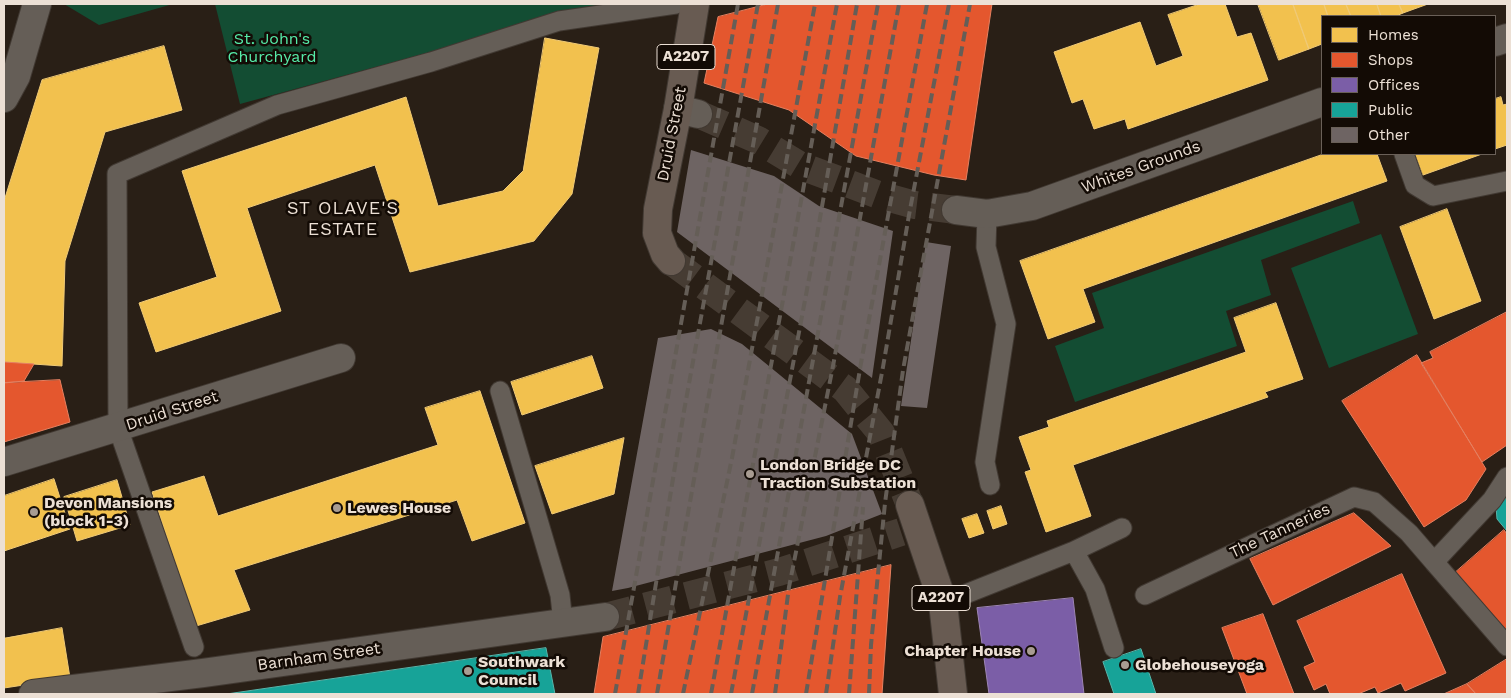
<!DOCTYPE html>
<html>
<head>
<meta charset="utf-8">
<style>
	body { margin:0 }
	#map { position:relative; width:1511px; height:698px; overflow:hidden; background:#291f16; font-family:"Work Sans",sans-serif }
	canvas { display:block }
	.frame { position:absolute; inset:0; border:5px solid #ece0d5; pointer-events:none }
	.legend { position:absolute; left:1321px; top:15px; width:175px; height:140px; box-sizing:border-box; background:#130b05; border:1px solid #6a6058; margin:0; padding:6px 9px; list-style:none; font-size:15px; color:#ece0d5 }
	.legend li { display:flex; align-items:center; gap:10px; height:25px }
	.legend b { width:25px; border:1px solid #6a6058 }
</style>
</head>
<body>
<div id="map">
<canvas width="1511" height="698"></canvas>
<div class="frame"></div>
<ul class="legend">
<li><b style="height:14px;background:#f2c14e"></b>Homes</li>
<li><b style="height:14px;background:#e4572e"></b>Shops</li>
<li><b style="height:14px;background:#7b5ea7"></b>Offices</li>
<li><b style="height:14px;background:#17a398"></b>Public</li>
<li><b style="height:14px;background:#6e6463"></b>Other</li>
</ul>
</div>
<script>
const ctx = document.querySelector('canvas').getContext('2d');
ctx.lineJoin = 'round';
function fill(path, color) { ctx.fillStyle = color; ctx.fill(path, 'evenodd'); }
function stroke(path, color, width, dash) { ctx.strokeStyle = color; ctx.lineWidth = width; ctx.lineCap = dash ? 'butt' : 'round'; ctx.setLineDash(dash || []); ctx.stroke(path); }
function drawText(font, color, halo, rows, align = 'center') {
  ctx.font = font + ' "Work Sans",sans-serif'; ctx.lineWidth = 5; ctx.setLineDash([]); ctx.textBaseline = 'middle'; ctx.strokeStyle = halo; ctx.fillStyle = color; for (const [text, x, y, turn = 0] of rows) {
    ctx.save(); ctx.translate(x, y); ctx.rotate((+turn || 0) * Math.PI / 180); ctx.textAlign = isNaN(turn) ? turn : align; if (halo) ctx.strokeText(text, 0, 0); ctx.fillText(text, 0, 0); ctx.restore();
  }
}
fill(new Path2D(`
	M 64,4 L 173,4 L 99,25 Z
	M 215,4 L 607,4 L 240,104 Z
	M 1353,201 L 1360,223 L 1261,260 L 1271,295 L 1226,311 L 1237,346 L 1075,402 L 1055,346 L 1104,328 L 1092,293 Z
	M 1381,234 L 1418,334 L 1329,368 L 1291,268 Z`), '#134d33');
const homes = new Path2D(`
	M 1200,4 L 1225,4 L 1237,37 L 1251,33 L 1268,80 L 1128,129 L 1125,119 L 1094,129 L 1083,99 L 1072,103 L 1054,52 L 1140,22 L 1156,66 L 1183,56 L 1168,15 Z
	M 1258,4 L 1293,4 L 1309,49 L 1279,60 Z
	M 1293,4 L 1324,4 L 1328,16 L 1322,16 L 1322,44 L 1309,49 Z
	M 1324,4 L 1346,4 L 1351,16 L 1328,16 Z
	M 1346,4 L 1377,4 L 1381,16 L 1351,16 Z
	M 1377,4 L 1399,4 L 1403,13 L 1396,16 L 1381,16 Z
	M 1399,4 L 1428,4 L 1403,13 Z
	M 545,38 L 599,48 L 572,194 L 534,241 L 410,272 L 375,165 L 247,208 L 281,311 L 156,352 L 139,303 L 217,277 L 182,171 L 406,97 L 438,206 L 503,191 L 523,171 Z
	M 164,46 L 182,110 L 105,132 L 65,261 L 62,366 L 4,362 L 4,201 L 42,80 Z
	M 1501,97 L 1503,105 L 1507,104 L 1507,145 L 1495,149 L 1495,99 Z
	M 1324,154 L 1377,154 L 1387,181 L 1083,289 L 1095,322 L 1048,339 L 1020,261 Z
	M 1415,154 L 1482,154 L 1423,175 Z
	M 1447,209 L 1481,301 L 1434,319 L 1400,227 Z
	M 1276,303 L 1303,379 L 1265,392 L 1268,397 L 1073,465 L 1091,516 L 1046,532 L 1025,472 L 1031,470 L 1019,437 L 1049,427 L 1047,421 L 1246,352 L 1234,318 Z
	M 592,356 L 603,388 L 522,415 L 511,382 Z
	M 480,391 L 525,523 L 472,541 L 457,500 L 234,570 L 250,610 L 196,626 L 152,492 L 204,476 L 218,516 L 438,445 L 425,408 Z
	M 624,438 L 614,494 L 552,514 L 535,466 Z
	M 54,479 L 70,529 L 4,551 L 4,496 Z
	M 117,480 L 130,525 L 77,541 L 64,497 Z
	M 1001,506 L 1007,524 L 993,529 L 987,511 Z
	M 977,514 L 984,533 L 969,538 L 962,519 Z
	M 62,628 L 70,678 L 4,688 L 4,636 L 4,638 Z`);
fill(homes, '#f2c14e');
stroke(homes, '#f0ca76', 1);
const shops = new Path2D(`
	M 768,4 L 992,4 L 966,180 L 934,175 L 856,156 L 789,110 L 704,83 L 718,17 Z
	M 1507,312 L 1507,445 L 1482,462 L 1421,363 L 1433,358 L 1430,352 Z
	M 1417,355 L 1486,469 L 1466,500 L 1424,527 L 1342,401 Z
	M 4,362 L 34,364 L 24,381 L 4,383 Z
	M 60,380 L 70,422 L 4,442 L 4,383 Z
	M 1354,513 L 1391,546 L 1273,605 L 1250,559 Z
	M 1504,530 L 1507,534 L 1507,632 L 1456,572 Z
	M 891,565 L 882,694 L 594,694 L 603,637 Z
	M 1402,574 L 1446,673 L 1405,691 L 1401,683 L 1378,693 L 1375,687 L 1358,694 L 1330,694 L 1326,684 L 1314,690 L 1304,667 L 1315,662 L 1297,621 Z
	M 1263,614 L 1294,694 L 1247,694 L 1222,628 Z
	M 1507,659 L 1507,694 L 1476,694 L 1467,684 Z
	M 1467,684 L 1476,694 L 1444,694 Z`);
fill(shops, '#e4572e');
stroke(shops, '#e68060', 1);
const offices = new Path2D(`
	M 1073,598 L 1084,694 L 989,694 L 977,608 Z`);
fill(offices, '#7b5ea7');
stroke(offices, '#9d85b5', 1);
const public = new Path2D(`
	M 1507,498 L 1507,531 L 1497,519 L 1496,507 Z
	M 546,648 L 555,694 L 227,694 Z
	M 1141,649 L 1156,694 L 1114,694 L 1103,662 Z`);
fill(public, '#17a398');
stroke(public, '#57b5aa', 1);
fill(new Path2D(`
	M 691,150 L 774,176 L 819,206 L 893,231 L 872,378 L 677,232 Z
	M 926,242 L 951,246 L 927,408 L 901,406 Z
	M 711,329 L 742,344 L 852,434 L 882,514 L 826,536 L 628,588 L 612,591 L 658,338 Z`), '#6e6463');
stroke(new Path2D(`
	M 698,114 L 758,140 L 801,166 L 879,195 L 915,205 L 956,210
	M 605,617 L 779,572 L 901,532`), '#463c33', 28, [28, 14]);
stroke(new Path2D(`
	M 671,261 L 845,389 L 881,433 L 910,505`), '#463c33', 28, [28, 14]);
const service = new Path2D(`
	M 1404,154 L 1415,185 L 1433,196 L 1507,181
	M 987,214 L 986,247 L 1006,324 L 985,462 L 990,485
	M 500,391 L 560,595 L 563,623
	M 1507,477 L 1492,500 L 1434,562 L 1507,646
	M 1074,551 L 1095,589 L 1114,648
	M 1145,595 L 1354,497 L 1374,502 L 1409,533 L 1434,562
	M 943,603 L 1074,551 L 1122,528
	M 194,647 L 118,428 L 117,174 L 277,105 L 431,62 L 559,21 L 676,4`);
const minor = new Path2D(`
	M 1495,42 L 1507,38
	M 4,98 L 16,76 L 37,4
	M 678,109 L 698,114
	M 956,210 L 987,214 L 1032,206 L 1322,102
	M 4,462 L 341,358
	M 33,694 L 203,673 L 605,617`);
const primary = new Path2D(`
	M 671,261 L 665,254 L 657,233 L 658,209 L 678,109 L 695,4
	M 910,505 L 943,603 L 953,694`);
stroke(service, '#413932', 21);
stroke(minor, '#413932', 30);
stroke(primary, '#413932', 30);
stroke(service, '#655e57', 19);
stroke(minor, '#655e57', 28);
stroke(primary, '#685b52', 28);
stroke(new Path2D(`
	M 615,694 L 738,4
	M 638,694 L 684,411 L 758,4
	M 657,694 L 684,536 L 778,4
	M 683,694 L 732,458 L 815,4
	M 711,694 L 837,4
	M 731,694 L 815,247 L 857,4
	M 752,694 L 878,4
	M 775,694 L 789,587 L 833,366 L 899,4
	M 806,694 L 861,363 L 927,4
	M 826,694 L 840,597 L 883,367 L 909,215 L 949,4
	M 849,694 L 863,507
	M 869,694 L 871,645 L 885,503 L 903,370 L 970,4`), '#655e57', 4, [10, 5]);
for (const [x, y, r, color] of [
	[750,474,5,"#a89c92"],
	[337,508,5,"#a89c92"],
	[34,512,5,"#a89c92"],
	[1031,651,5,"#a89c92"],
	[1125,665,5,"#a89c92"],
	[468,671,5,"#a89c92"]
]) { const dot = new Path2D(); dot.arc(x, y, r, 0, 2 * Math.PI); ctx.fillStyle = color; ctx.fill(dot); stroke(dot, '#130b05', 2); }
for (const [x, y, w] of [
	[686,57,58],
	[941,598,58]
]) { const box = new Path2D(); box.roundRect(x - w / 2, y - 12.5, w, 25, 4); ctx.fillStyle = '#130b05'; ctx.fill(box); stroke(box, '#ece0d5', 1); }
drawText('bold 15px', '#ece0d5', null, [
	["A2207",686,57],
	["A2207",941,598]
]);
drawText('16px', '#56eca9', '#130b05', [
	["St. John's",272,39],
	["Churchyard",272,57]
]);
drawText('16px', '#ece0d5', '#130b05', [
	["Druid Street",672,134,-79],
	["Whites Grounds",1141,167,-20],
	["Druid Street",172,411,-18],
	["The Tanneries",1280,531,-25],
	["Barnham Street",319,657,-8]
]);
drawText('bold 16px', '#ece0d5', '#130b05', [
	["London Bridge DC",760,465],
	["Traction Substation",760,483],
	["Devon Mansions",44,503],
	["(block 1-3)",44,521],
	["Lewes House",347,508],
	["Chapter House",1021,651,"right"],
	["Southwark",478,662],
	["Council",478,680],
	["Globehouseyoga",1135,665]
], 'left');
ctx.letterSpacing = '1px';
drawText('18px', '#ece0d5', '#130b05', [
	["ST OLAVE'S",343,209],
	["ESTATE",343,230]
]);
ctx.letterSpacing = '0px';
</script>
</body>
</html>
